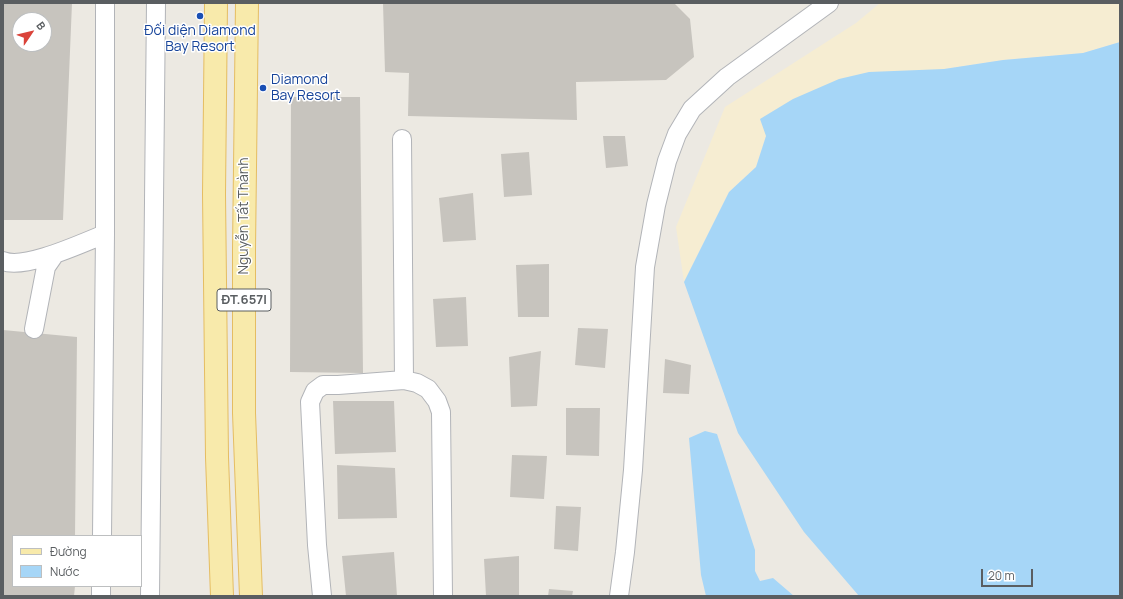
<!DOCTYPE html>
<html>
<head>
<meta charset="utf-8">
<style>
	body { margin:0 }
	#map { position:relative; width:1123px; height:599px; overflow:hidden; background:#ece9e2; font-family:Manrope,sans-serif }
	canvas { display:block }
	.frame { position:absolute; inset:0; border:4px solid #5a5e61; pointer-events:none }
	.legend { position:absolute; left:12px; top:535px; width:130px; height:52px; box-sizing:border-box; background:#fff; border:1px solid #bdbfc0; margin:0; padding:5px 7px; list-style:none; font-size:12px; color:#5a5e61 }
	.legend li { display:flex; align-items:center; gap:8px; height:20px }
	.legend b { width:20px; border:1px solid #bdbfc0 }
	.north { position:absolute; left:12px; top:12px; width:40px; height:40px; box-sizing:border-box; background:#fff; border:1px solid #bdbfc0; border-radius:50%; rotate:55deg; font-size:11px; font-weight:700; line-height:16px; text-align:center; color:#5a5e61 }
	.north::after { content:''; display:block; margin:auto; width:14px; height:18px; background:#da433a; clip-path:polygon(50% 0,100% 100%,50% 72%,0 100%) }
	.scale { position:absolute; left:981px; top:569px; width:52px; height:18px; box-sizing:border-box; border:2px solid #5a5e61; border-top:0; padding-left:5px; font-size:12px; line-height:14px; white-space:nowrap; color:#5a5e61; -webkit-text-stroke:3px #fff; paint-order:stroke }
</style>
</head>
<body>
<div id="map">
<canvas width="1123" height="599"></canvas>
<div class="frame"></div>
<ul class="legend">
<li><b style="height:5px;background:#f8eaab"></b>Đường</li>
<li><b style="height:11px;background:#a6d6f7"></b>Nước</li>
</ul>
<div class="north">B</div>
<div class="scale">20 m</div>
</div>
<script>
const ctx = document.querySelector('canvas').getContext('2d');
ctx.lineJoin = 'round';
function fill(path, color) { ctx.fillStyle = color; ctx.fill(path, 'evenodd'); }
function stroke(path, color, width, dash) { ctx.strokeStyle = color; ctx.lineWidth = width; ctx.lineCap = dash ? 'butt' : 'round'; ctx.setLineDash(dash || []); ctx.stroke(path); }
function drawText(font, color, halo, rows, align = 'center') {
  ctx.font = font + ' Manrope,sans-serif'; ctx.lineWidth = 3; ctx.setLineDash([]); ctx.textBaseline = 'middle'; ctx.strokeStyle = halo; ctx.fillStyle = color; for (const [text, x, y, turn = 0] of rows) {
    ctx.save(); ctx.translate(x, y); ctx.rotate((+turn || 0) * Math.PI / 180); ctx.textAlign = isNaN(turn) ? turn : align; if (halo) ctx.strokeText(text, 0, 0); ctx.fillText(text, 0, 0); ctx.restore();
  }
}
fill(new Path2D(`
	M 880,3 L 1120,3 L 1120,42 L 1083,53 L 1003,60 L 944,69 L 766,136 L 756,167 L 729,192 L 684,282 L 676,227 L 725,107 L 856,23 Z`), '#f6edd2');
fill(new Path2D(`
	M 1120,42 L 1120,596 L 859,596 L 804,532 L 738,433 L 684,282 L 729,192 L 756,167 L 766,136 L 760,119 L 793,99 L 839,79 L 869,72 L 944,69 L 1003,60 L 1083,53 Z
	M 705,431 L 717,434 L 755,550 L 755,571 L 760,581 L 773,578 L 794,596 L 706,596 L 701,575 L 689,438 Z`), '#a6d6f7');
fill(new Path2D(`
	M 3,3 L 72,3 L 63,220 L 3,220 ZM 20,20 L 44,20 L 44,44 L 20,44 Z
	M 383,3 L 674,3 L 690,19 L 694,57 L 666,80 L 576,82 L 577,120 L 408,116 L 409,73 L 385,72 Z
	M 291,97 L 360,97 L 363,373 L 290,372 Z
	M 603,136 L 625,136 L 628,166 L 606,168 Z
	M 529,152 L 532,195 L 504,197 L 501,154 Z
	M 473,193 L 476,240 L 443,242 L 439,198 Z
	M 549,264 L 549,317 L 518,317 L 516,265 Z
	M 466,297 L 468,346 L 436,347 L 433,299 Z
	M 578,328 L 608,329 L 605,368 L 575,365 Z
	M 3,330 L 77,337 L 75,536 L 13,536 L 13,586 L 75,586 L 74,596 L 4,596 Z
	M 541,351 L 537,406 L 511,407 L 509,357 Z
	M 665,359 L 691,365 L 689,394 L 663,393 Z
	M 333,401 L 394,401 L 396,452 L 335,454 Z
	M 566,408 L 600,408 L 599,456 L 566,455 Z
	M 512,455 L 547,456 L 544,499 L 510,497 Z
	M 337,465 L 395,468 L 397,518 L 338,519 Z
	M 556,506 L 581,507 L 578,551 L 554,549 Z
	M 394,552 L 397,596 L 346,596 L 342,556 Z
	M 519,556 L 519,596 L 486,596 L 484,559 Z
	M 549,589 L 573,591 L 572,596 L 548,596 Z`), '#c7c4be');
const minor = new Path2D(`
	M 402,139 L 404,380
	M 3,261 C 25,270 82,243 105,234
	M 34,329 L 46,267 L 55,254
	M 102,536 L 105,234 L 105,3
	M 101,596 L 101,586
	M 150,596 L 156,3
	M 322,596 L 317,545 L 310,402 L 315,391 L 323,385 L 338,385 L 404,380 L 417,383 L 428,389 L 437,401 L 441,412 L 443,596
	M 619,596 L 625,552 L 633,470 L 645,267 L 656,205 L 667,161 L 677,134 L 692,109 L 727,77 L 829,3`);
const major = new Path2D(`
	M 216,3 L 214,194 L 217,457 L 222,596
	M 247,3 L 244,249 L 244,413 L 251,596`);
stroke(minor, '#b2b4b8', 20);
stroke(major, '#e5bd62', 24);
stroke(minor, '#fff', 18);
stroke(major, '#f8eaab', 22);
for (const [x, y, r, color] of [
	[200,16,4,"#1a4fb4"],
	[263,88,4,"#1a4fb4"]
]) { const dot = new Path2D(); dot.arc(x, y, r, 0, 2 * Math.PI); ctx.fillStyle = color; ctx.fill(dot); stroke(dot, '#fff', 1.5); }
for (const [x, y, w] of [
	[244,300,54]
]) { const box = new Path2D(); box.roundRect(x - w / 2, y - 11, w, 22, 3); ctx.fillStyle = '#fff'; ctx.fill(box); stroke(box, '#5a5e61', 1); }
drawText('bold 13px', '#5a5e61', null, [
	["ĐT.657I",244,300]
]);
drawText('14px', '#164399', '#fff', [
	["Đối diện Diamond",200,31],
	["Bay Resort",200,47],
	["Diamond",271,80,"left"],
	["Bay Resort",271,96,"left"]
]);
drawText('14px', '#5a5e61', '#fff', [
	["Nguyễn Tất Thành",244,216,-90]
]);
</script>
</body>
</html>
